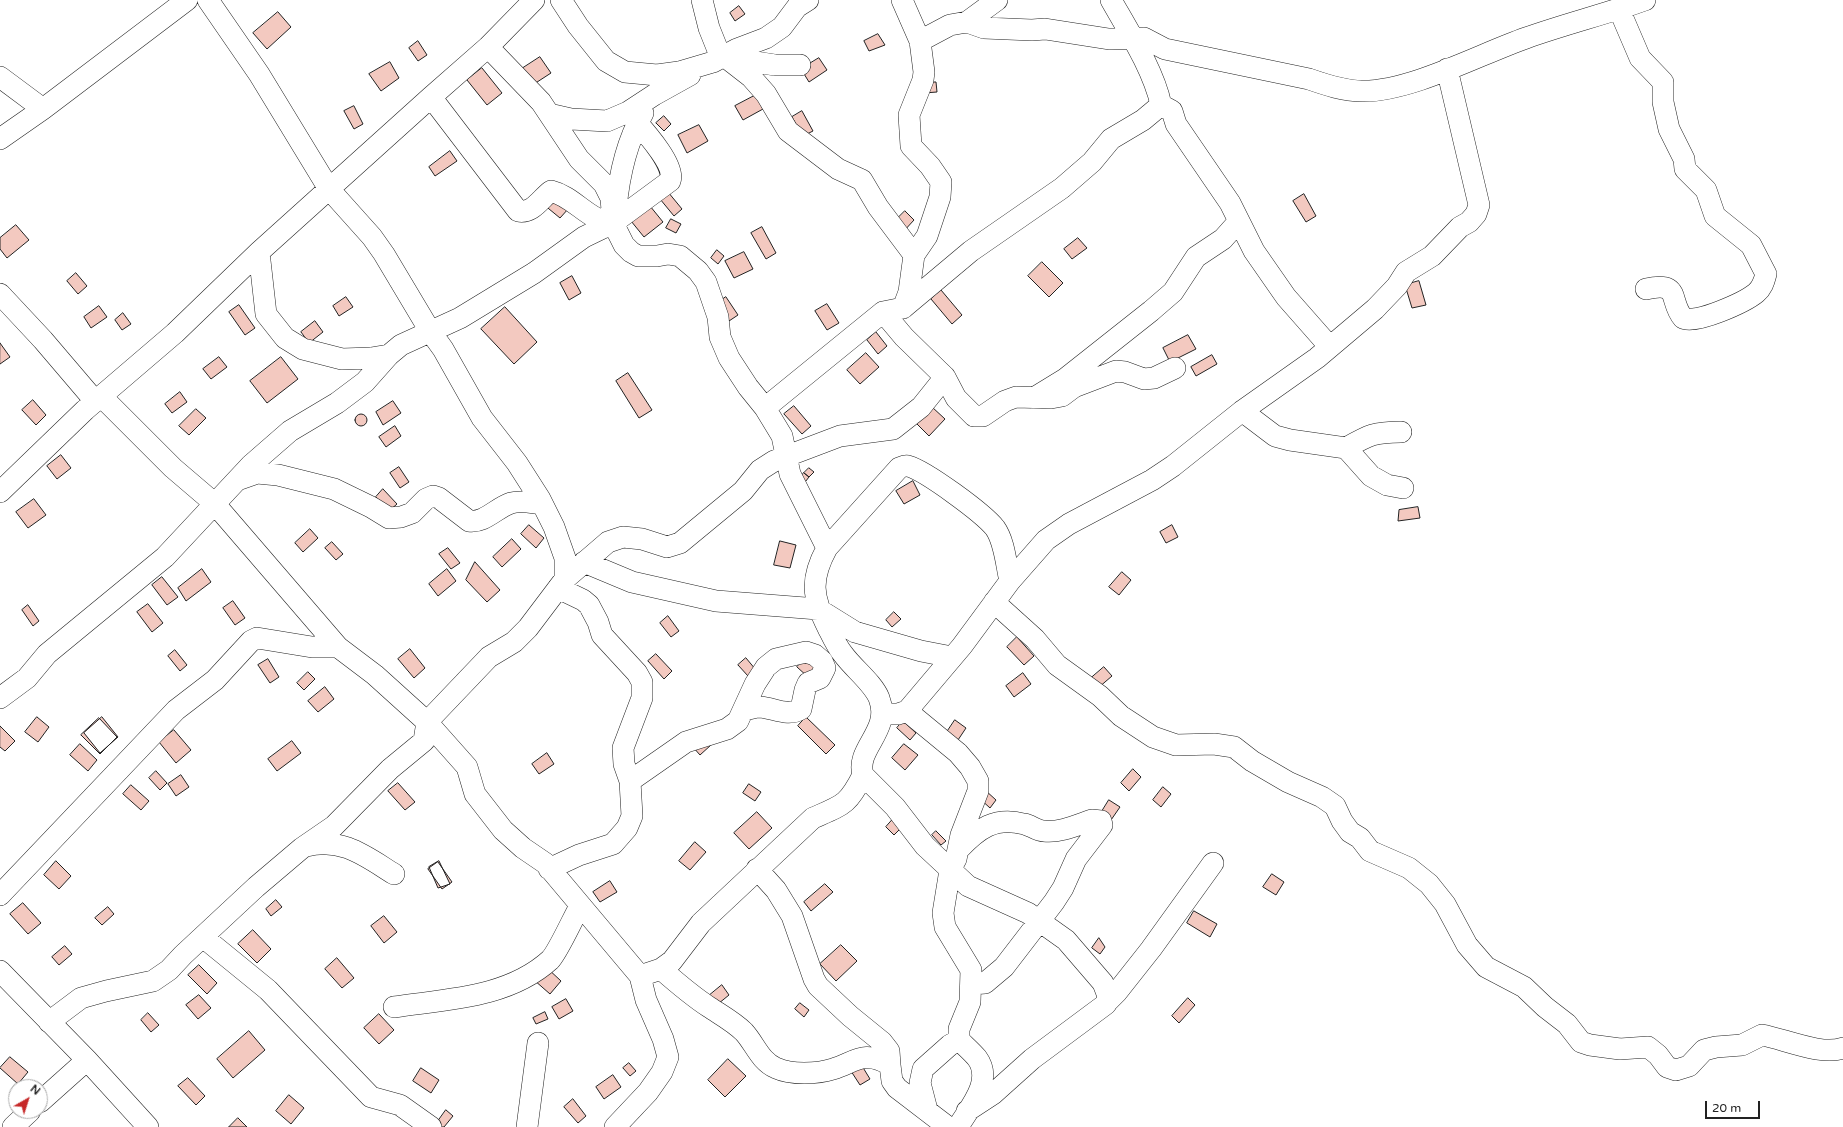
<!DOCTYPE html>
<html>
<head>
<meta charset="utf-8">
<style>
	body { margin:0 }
	#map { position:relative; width:1843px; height:1127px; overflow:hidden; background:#fff; font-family:"Varela Round",sans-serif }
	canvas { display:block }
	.north { position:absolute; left:8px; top:1079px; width:40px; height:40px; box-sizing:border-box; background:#fff; border:1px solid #a7a7a7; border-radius:50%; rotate:39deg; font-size:11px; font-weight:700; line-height:16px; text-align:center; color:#222 }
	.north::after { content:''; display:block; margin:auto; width:14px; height:18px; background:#c62828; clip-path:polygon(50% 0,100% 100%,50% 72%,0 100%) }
	.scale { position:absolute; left:1705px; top:1101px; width:55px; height:18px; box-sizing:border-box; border:2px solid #222; border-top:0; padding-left:5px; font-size:12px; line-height:14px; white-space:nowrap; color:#222; -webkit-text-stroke:3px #fff; paint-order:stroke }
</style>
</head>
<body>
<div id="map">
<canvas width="1843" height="1127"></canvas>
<div class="north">N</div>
<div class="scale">20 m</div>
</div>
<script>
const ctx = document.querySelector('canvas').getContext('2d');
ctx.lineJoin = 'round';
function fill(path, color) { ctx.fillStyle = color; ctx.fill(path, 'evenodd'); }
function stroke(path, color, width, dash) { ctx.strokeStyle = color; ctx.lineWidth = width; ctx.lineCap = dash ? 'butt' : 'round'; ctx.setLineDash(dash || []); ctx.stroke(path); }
const building = new Path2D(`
	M 739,6 L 745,14 L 735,21 L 730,13 Z
	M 278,12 L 291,27 L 267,49 L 253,33 Z
	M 878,34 L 885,45 L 869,51 L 864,41 Z
	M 418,41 L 427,55 L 418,61 L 409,48 Z
	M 540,57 L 551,73 L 531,86 L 520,70 Z
	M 819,58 L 827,70 L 809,82 L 801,69 Z
	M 390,62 L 399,78 L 381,91 L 369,74 Z
	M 482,68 L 502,93 L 487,105 L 467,80 Z
	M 923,82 L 936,82 L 937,92 L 924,93 Z
	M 756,95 L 763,109 L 743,120 L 735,106 Z
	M 354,106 L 363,124 L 354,129 L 344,111 Z
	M 802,111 L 813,131 L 803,136 L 792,117 Z
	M 664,116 L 671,124 L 664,131 L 656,123 Z
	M 699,125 L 708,141 L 687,153 L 678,135 Z
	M 450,151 L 457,161 L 435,176 L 429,167 Z
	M 668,192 L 682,209 L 674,216 L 660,199 Z
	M 552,194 L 569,208 L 560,218 L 543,204 Z
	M 1304,194 L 1316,216 L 1306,222 L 1293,201 Z
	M 650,206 L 663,222 L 644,237 L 631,221 Z
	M 905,211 L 914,220 L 903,232 L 893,223 Z
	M 671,219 L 681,224 L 676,233 L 666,228 Z
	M 16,225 L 29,240 L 7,258 L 0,249 L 0,238 Z
	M 762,227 L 776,253 L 766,259 L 751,233 Z
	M 1078,238 L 1087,248 L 1072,259 L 1064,249 Z
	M 717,250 L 724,256 L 718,264 L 711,258 Z
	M 744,252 L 753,269 L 734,278 L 725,261 Z
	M 1042,262 L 1063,283 L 1049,297 L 1028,276 Z
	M 76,273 L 87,286 L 78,294 L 67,281 Z
	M 572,276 L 581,293 L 569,300 L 560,283 Z
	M 1419,281 L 1426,305 L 1412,308 L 1405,285 Z
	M 941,290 L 962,315 L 952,324 L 931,299 Z
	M 346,297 L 353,307 L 339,316 L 333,306 Z
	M 726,297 L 738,315 L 729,321 L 717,303 Z
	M 827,304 L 839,323 L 827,330 L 815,311 Z
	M 239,305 L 255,328 L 245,335 L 229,312 Z
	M 99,306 L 107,317 L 91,328 L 84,317 Z
	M 505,307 L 537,342 L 514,364 L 481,329 Z
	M 123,313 L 131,324 L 122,330 L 115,320 Z
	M 315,321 L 323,332 L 309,343 L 301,332 Z
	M 876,332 L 887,346 L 878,354 L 867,340 Z
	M 1188,335 L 1196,349 L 1170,362 L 1163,348 Z
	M 0,343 L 10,357 L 0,364 Z
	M 866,353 L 879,367 L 860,384 L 847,370 Z
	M 1212,355 L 1217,364 L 1196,376 L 1191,367 Z
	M 219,357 L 227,367 L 211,379 L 203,369 Z
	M 281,357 L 298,379 L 267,403 L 250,381 Z
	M 628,373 L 652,410 L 639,418 L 616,381 Z
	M 180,392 L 187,402 L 172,413 L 165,404 Z
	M 33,400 L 46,415 L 36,425 L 22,410 Z
	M 393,401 L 401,413 L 383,425 L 376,412 Z
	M 794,406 L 811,426 L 802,434 L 784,414 Z
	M 932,407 L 945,419 L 929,436 L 916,423 Z
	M 196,409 L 206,418 L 189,435 L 179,426 Z
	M355 420a6 6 0 1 1 12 0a6 6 0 1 1-12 0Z
	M 395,426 L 401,436 L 386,447 L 379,437 Z
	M 61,455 L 71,468 L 57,479 L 47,466 Z
	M 399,467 L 409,482 L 400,488 L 390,473 Z
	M 809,468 L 814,472 L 809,477 L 804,473 Z
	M 804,473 L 809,477 L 802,486 L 796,481 Z
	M 913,481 L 920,495 L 904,504 L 896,491 Z
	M 383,489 L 397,504 L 389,511 L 376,497 Z
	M 34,499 L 46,515 L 28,528 L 16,512 Z
	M 1418,507 L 1420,518 L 1398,521 L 1399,510 Z
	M 529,525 L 544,538 L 536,548 L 521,534 Z
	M 1172,525 L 1178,537 L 1166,543 L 1160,532 Z
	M 310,529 L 318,538 L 303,552 L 295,543 Z
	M 512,539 L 521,549 L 502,567 L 493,557 Z
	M 780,541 L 796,545 L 790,568 L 774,565 Z
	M 332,542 L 343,554 L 336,560 L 325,548 Z
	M 448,548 L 460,563 L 451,569 L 439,554 Z
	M 475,562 L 500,590 L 487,602 L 466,580 Z
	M 202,569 L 211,582 L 186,601 L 178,588 Z
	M 447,569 L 456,581 L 438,596 L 429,584 Z
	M 1122,572 L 1131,580 L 1119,595 L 1109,587 Z
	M 162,577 L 178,597 L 167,605 L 152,585 Z
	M 233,601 L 245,618 L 235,625 L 223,608 Z
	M 148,604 L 163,623 L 152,632 L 137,612 Z
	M 28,605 L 39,621 L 33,626 L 22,610 Z
	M 894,612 L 901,619 L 892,627 L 886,620 Z
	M 668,616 L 679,631 L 671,637 L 660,623 Z
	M 1017,637 L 1034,656 L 1024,665 L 1007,647 Z
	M 410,649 L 425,668 L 414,678 L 398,659 Z
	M 175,650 L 187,665 L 180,671 L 168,656 Z
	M 656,654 L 672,671 L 664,679 L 648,661 Z
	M 809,655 L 819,665 L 808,677 L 797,667 Z
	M 746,658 L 756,670 L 748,676 L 738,665 Z
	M 268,659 L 279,677 L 270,683 L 258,665 Z
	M 1104,667 L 1112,676 L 1098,688 L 1090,679 Z
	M 308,672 L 315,679 L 304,690 L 297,683 Z
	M 1023,673 L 1031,684 L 1014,697 L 1006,686 Z
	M 325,687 L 334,699 L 318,712 L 308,701 Z
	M 37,717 L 49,727 L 38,742 L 25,732 Z
	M 102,717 L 118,737 L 100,753 L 84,733 Z
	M 806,717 L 835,745 L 826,754 L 798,726 Z
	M 99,718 L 117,737 L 100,754 L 81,735 Z
	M 955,720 L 966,728 L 956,743 L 945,735 Z
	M 903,721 L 916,733 L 910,740 L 897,728 Z
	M 0,726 L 15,741 L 5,751 L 0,747 Z
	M 174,730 L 191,750 L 176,763 L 159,742 Z
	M 292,741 L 301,753 L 277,771 L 268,759 Z
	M 80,744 L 97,760 L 88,771 L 70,755 Z
	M 904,744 L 918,755 L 905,770 L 892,758 Z
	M 711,745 L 700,755 L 693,747 Z
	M 547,753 L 554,764 L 539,774 L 532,764 Z
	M 1133,769 L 1141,777 L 1129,791 L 1121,783 Z
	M 156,771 L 167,783 L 160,790 L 149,778 Z
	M 181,775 L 189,787 L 176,796 L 168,784 Z
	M 398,783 L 415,802 L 405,810 L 388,791 Z
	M 749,784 L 761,792 L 755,801 L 743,793 Z
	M 131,785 L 149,801 L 141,810 L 123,794 Z
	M 1163,787 L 1171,794 L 1161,807 L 1153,800 Z
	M 985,790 L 996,800 L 990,808 L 978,797 Z
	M 1109,800 L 1120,807 L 1111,820 L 1101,813 Z
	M 757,812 L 772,828 L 749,849 L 734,833 Z
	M 894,818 L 903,826 L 894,835 L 886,827 Z
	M 936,831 L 946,841 L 941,845 L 932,835 Z
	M 695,842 L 706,852 L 690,870 L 679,861 Z
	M 56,861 L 71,876 L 59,889 L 44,875 Z
	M 439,861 L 450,884 L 438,888 L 429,867 Z
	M 438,862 L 452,882 L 442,889 L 428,869 Z
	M 1272,874 L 1284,882 L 1276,895 L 1263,887 Z
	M 610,881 L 617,892 L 600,902 L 593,892 Z
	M 825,884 L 833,892 L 811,911 L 804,902 Z
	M 276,900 L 282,907 L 271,916 L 266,909 Z
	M 23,903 L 41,923 L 28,934 L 10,914 Z
	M 108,907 L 114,914 L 102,925 L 95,918 Z
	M 1194,911 L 1217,924 L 1210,937 L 1187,923 Z
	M 384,916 L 397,932 L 384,943 L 371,926 Z
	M 253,930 L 271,949 L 257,963 L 238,944 Z
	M 1099,938 L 1105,947 L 1100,954 L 1092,948 Z
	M 841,945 L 857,961 L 836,981 L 820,964 Z
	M 65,946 L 72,954 L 59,965 L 52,957 Z
	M 337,958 L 354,978 L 342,988 L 325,969 Z
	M 199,965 L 217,983 L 207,994 L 188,975 Z
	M 546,967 L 561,981 L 550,994 L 534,980 Z
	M 722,985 L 729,995 L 713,1008 L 705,999 Z
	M 199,995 L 211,1008 L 198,1019 L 186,1005 Z
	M 1188,998 L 1195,1005 L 1179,1023 L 1172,1016 Z
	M 566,999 L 573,1011 L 559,1019 L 552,1007 Z
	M 800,1003 L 809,1010 L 804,1017 L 795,1009 Z
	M 545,1012 L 548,1019 L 536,1024 L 533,1018 Z
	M 148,1013 L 159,1025 L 151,1032 L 141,1020 Z
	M 379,1014 L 394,1030 L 379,1044 L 364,1028 Z
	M 249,1031 L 265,1050 L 233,1078 L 217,1059 Z
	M 10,1057 L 28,1072 L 18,1084 L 0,1068 Z
	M 728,1059 L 746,1076 L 725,1097 L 708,1080 Z
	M 859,1061 L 870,1079 L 860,1085 L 849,1068 Z
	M 629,1063 L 636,1071 L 630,1076 L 623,1068 Z
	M 421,1068 L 439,1080 L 431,1093 L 413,1081 Z
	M 613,1075 L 621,1087 L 604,1099 L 596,1087 Z
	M 188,1078 L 205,1096 L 196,1105 L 178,1086 Z
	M 289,1095 L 304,1108 L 291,1124 L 276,1111 Z
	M 573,1099 L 586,1116 L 578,1123 L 564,1107 Z
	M 446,1110 L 453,1116 L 444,1127 L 439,1127 L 436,1124 Z
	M 238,1118 L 247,1127 L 229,1127 Z`);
fill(building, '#f3c9c0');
stroke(building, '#222', 1);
const minor = new Path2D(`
	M 208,0 L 259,74 L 329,189 L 372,237 L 384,254 L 430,331 L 443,349 L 482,418 L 517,463 L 540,499 L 554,527 L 565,558 L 565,579
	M 561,0 L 578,26 L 606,61 L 625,72 L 657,75 L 679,72 L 713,62 L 737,49 L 766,38 L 782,27 L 797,7 L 808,0
	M 702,0 L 709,28 L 721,58
	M 1619,9 L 1640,58 L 1663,82 L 1663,102 L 1669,129 L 1684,159 L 1685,169 L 1706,190 L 1715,216 L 1751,245 L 1766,274 C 1764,282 1762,288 1756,293 C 1745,302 1695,325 1683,318 C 1668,300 1682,281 1646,289
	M 967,22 L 997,0
	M 920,41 L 950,25 L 967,22 L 984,28 L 1032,30 L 1045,29 L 1109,39 L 1144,38 L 1165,49 L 1309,79 C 1326,85 1344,91 1362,91 C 1410,92 1480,54 1526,38 C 1565,24 1606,14 1645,0
	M 488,47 L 541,102 L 549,114 L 571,119 L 607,121 L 628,112 L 654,95 L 690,75
	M 724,56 L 751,77 L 766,94 L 788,131 L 838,169 L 862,180 L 878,207 L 914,255
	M 729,58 L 775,65 L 800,65
	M 0,77 L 43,109 L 187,0
	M 431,97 L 518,211 C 533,214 541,198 551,191 C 575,197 588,221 613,223
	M 1161,105 L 1172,111 L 1176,124 L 1230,203 L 1254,251 L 1286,297 L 1330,347
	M 549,114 L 579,159 L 604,184 L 611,198 L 613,223 L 624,245 L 631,252 L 638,256 L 657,256 L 668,254 L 680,256 L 698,271 L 706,282 L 718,317 L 720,337 L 729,358 L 748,387 L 765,408 L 782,436 L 790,474 L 827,548
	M 0,139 L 43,109
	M 616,209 C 619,175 626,143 643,113
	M 259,252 L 266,314 L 285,338 L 303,349 L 342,359 L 371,358 L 389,355
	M 0,294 L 43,340 L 95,401
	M 903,308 L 971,251 L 1062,188 L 1092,162 L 1111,139 L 1143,120 L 1161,105 C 1154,71 1128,30 1111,0
	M 945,377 L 956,398 L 974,416 L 983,416 L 1005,401 L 1016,397 L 1051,398 L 1062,396 L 1074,387 L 1116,371 L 1125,372 L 1144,379 L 1154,378 L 1175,368
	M 101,396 L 173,468 L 214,503 L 338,647 L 375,675 L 427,722 L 467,767 L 475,794 L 503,830 L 523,848 L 545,863 L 640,976 L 646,1000 L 663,1039 L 668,1057 L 662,1072 L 648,1092 L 615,1127
	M 1034,398 L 1065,379 L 1151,311 L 1173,292 L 1196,257 L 1223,239 L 1239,221
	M 765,408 L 883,312
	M 1242,411 L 1275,436 L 1290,440 L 1346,448 L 1371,476 L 1387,485 L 1403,488
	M 1346,448 C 1369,435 1374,432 1401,432
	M 237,480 L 257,473 L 278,475 L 334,489 L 371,507 L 389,518 L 401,517 L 412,513 L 426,499 L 433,496 L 439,498 L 469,521 C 485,523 496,508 511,503 C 520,500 533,503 542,504
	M 0,492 L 85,410 L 175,333 L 259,252 L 431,97 L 488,47 L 534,0
	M 584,562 L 632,582 L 716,601 L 818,609 L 855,632 L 921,651 L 952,657
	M 994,602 L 1035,639 L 1057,665 L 1100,696 L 1121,716 L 1153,737 L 1176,745 L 1214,744 L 1234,747 L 1252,761 L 1288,782 L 1322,797 L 1335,806 L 1342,821 L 1350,832 L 1360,838 L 1370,851 L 1409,868 L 1429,884 L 1445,904 L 1467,945 L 1486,967 L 1524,987 L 1545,1007 L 1567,1024 L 1581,1042 L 1590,1045 L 1620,1049 L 1648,1047 L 1658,1055 L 1667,1067 L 1676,1070 L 1689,1066 L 1704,1050 L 1716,1047 L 1742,1045 L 1762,1035 C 1784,1039 1822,1056 1843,1048
	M 0,698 L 27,678 L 47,654 L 165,557 L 251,465 L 290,431 L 337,403 L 365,382 L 389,355 L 401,345 L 460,318 L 534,273 L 584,237 L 613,223 L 670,181 C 677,165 639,125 628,112
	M 907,711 L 958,753 L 970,767 L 978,781 L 978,791 L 961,835 L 956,859 L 950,870 L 943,913 L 945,927 L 971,970 L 970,1002 L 959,1029 L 959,1040 C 965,1046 972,1052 977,1058 C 994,1081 969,1108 958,1127
	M 883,714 L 898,714 L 907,711 L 962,646 L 1010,581 L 1046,540 L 1069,524 L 1152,480 L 1173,466 L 1242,411 L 1317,358 L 1375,309 L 1397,286 L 1406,272 L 1432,256 L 1460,227 L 1469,222 L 1476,214 L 1479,205 L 1447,69
	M 863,775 L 895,807 L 925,846 L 968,886 L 1028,913 L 1066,940 L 1103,983 L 1108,996 L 1106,1004 L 1032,1059 L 993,1094 L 967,1111
	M 630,781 L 686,742 L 727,729 L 738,721 L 755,684 L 766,667 L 776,659 L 806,652 L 815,655 L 822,661 L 825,668 L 820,678 L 808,683 L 805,690 L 801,709 C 788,717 774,708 760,707 C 755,707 750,709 744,710
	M 306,846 C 342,837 365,856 394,874
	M 959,849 C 978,829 995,816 1024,824 C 1031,825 1036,831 1044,831 C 1060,833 1077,825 1092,820 L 1101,821 L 1102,825 L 1076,859 L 1063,888 L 1054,902 L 1004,967 L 985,983 L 972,984
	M 549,869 L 579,855 L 613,844 L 627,828 L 632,816 L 630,781 L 624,764 L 623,748 L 642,698 L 642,682 L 637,673 L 602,635 L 598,622 L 589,605 L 583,600 L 558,588
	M 757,869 L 776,890 L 792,916 L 814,979 L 818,986 L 850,1016 L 882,1042 L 889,1051 L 890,1065
	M 0,895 L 176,710 L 215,680 L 251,641 L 257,638 L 312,647 L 338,647
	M 203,937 L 268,990 L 371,1097 L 400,1105 L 431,1127
	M 661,969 C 677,983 692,996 709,1007 C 721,1015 734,1022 744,1032 C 755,1044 760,1061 776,1068 C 791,1075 817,1074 833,1069 C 857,1061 864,1050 890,1065 L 892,1081 L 897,1088 L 948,1127
	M 0,971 L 87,1060 L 40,1102
	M 640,976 L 661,969 L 672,961 L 701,923 L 813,818 C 843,805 848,805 863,775 C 855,748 892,731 879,698 C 873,683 853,668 843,654 C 837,647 832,636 828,628 C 812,597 810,579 827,548 L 899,468 C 902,467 905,465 908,466 C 926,471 983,513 995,528 C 1005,542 1006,565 1010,581
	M 1108,1001 L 1117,992 L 1151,949 L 1213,863
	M 394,1007 C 447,999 508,998 550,960 C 558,952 573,918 580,906
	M 49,1022 L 81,998 L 106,991 L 153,981 L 169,970 L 183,955 L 256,887 L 302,848 L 334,826 L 390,769 L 424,741 L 427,722 L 489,657 L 514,642 L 528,628 L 565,579 L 608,542 L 623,537 L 642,539 L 667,547 L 680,543 L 743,491 L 760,470 L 774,461 L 840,436 L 893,429 L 921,407 L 945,377 L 904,337 L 883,312 L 903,308 L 909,292 L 914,255 L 927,236 L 940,197 L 941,182 L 930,166 L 911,146 L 909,115 L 923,80 L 924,72 L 920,41 L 902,0
	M 87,1060 L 148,1127
	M 927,1110 L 920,1083 L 923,1069 L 950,1045 L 959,1040
	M 13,1127 L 30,1111
	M 527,1127 L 538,1043`);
stroke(minor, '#222', 22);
stroke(minor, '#fff', 21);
</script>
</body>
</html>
